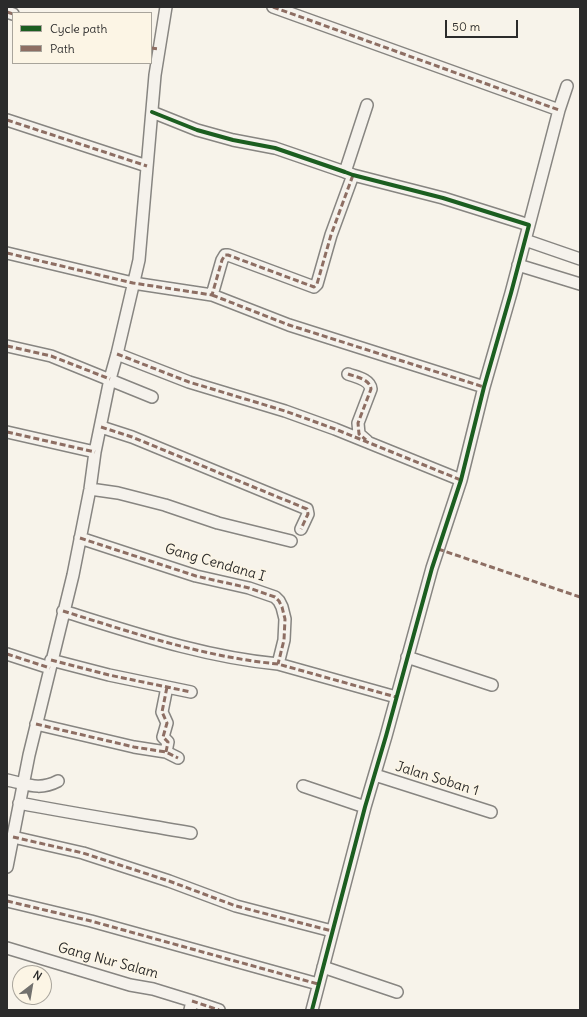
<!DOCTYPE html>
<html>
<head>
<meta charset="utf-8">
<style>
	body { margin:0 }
	#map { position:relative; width:587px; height:1017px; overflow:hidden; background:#f7f3ea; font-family:Delius,sans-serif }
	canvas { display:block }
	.frame { position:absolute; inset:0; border:8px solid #2b2b2b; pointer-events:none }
	.legend { position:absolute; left:12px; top:12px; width:140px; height:52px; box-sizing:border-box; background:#fcf5e5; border:1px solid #a8a49b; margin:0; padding:5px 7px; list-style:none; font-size:12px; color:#2b2b2b }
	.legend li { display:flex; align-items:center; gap:8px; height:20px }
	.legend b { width:20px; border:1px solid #a8a49b }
	.north { position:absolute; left:12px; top:965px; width:40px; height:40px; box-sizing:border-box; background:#fcf5e5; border:1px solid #a8a49b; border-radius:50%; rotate:31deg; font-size:11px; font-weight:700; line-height:16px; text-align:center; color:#2b2b2b }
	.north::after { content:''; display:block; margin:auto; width:14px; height:18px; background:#72716e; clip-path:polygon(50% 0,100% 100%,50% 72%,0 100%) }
	.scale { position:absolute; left:445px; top:20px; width:73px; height:18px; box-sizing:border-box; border:2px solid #2b2b2b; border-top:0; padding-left:5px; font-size:12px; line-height:14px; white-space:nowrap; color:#2b2b2b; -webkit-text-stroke:3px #fcf5e5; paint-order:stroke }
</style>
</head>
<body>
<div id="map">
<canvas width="587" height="1017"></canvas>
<div class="frame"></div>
<ul class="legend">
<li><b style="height:5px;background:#1b5e20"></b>Cycle path</li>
<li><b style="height:5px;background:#8d6e63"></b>Path</li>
</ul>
<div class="north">N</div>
<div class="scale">50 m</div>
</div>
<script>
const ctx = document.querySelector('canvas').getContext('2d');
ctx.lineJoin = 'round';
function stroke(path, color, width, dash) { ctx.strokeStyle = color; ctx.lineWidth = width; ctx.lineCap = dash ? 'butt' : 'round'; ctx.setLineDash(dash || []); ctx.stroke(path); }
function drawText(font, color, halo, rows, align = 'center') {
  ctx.font = font + ' Delius,sans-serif'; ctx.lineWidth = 3; ctx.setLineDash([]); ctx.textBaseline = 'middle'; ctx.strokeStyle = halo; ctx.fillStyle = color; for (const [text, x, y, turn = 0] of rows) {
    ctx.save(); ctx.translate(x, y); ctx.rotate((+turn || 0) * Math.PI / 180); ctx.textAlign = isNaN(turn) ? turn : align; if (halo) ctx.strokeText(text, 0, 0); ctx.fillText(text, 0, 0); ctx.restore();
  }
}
const minor = new Path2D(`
	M 273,7 L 559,110
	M 7,12 L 13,14
	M 152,112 L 197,130 L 233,140 L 275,148 L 345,172 L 353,175 L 443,198 L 529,225 L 511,293 L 484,387 L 461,480 L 432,568 L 386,736 L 365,807 L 312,1010
	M 7,120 L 147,166
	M 345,172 L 367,105
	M 529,225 L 559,110 L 567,86
	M 525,240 L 580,259
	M 7,253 L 133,283 L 212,295 L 222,260 L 225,255 L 228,255 L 314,287 L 317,284 L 331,235 L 353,175
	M 518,265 L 580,284
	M 212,295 L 289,325 L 484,387
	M 7,346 L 51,356 L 152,397
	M 117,354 L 189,382 L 285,411 L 335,429 L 461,480
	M 348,374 C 356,377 370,379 371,389 L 358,423 L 359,434 L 367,441
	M 101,427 L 132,437 L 307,509 L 308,514 L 301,529
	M 7,432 L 95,452
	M 90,489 L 118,493 L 165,505 L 218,523 L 291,541
	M 80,538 L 196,576 L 249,588 L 275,597 L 279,601 L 282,607 L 285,619 L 284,640 L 278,664
	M 63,611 C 134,633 204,657 278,664 L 396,697
	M 7,654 L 50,668
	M 407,657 L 492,685
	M 51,660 L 109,675 L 191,692
	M 36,724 L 134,747 L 166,752 L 178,758
	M 166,752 L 168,742 L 163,737 L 167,723 L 162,712 L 167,687
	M 375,775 L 491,812
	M 7,780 C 27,784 39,791 58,781
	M 303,786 L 365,807
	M 19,803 C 76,814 134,823 191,833
	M 13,837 L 83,853 L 169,881 L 236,906 L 332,931
	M 7,867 L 29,755 L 73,575 L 90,489 L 95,452 L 110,379 L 117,354 L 139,260 L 155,75 L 166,7
	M 7,901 L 91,921 L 318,984
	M 7,948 L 130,985 L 153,989 L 192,1001 L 190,1010
	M 323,967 L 397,992
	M 192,1001 L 219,1010`);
stroke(minor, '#878581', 14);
stroke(minor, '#f5f2ec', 11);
stroke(new Path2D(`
	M 273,7 L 559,110
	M 7,12 L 13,14
	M 151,48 L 160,49
	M 7,120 L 147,166
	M 7,253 L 133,283 L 212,295 L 222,260 L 225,255 L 228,255 L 314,287 L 317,284 L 331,235 L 353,175
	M 212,295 L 289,325 L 484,387
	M 7,346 L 51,356 L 110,379
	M 117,354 L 189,382 L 285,411 L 335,429 L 461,480
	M 348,374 C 356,377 370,379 371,389 L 358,423 L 359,434 L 366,440
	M 101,427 L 132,437 L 307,509 L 308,514 L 301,529
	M 7,432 L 95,452
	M 80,538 L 196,576 L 249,588 L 275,597 L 279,601 L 282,607 L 285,619 L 284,640 L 278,664
	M 438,549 L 580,597
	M 63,611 C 134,633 204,657 278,664 L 396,697
	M 7,654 L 50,668
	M 51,660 L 109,675 L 191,692
	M 36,724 L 134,747 L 166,752 L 178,758
	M 166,752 L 168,742 L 163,737 L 167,723 L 162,712 L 167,687
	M 13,837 L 83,853 L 169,881 L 236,906 L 332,931
	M 7,901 L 91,921 L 318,984
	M 192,1001 L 219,1010`), '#8d6e63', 3, [6, 3]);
stroke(new Path2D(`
	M 152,112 L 197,130 L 233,140 L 275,148 L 345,172 L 353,175 L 443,198 L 529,225 L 511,293 L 484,387 L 461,480 L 432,568 L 386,736 L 365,807 L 312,1010`), '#1b5e20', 4);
drawText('14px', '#2b2b2b', '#fcf5e5', [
	["Gang Cendana I",215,563,16],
	["Jalan Soban 1",437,779,17],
	["Gang Nur Salam",108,961,15]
]);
</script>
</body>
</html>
